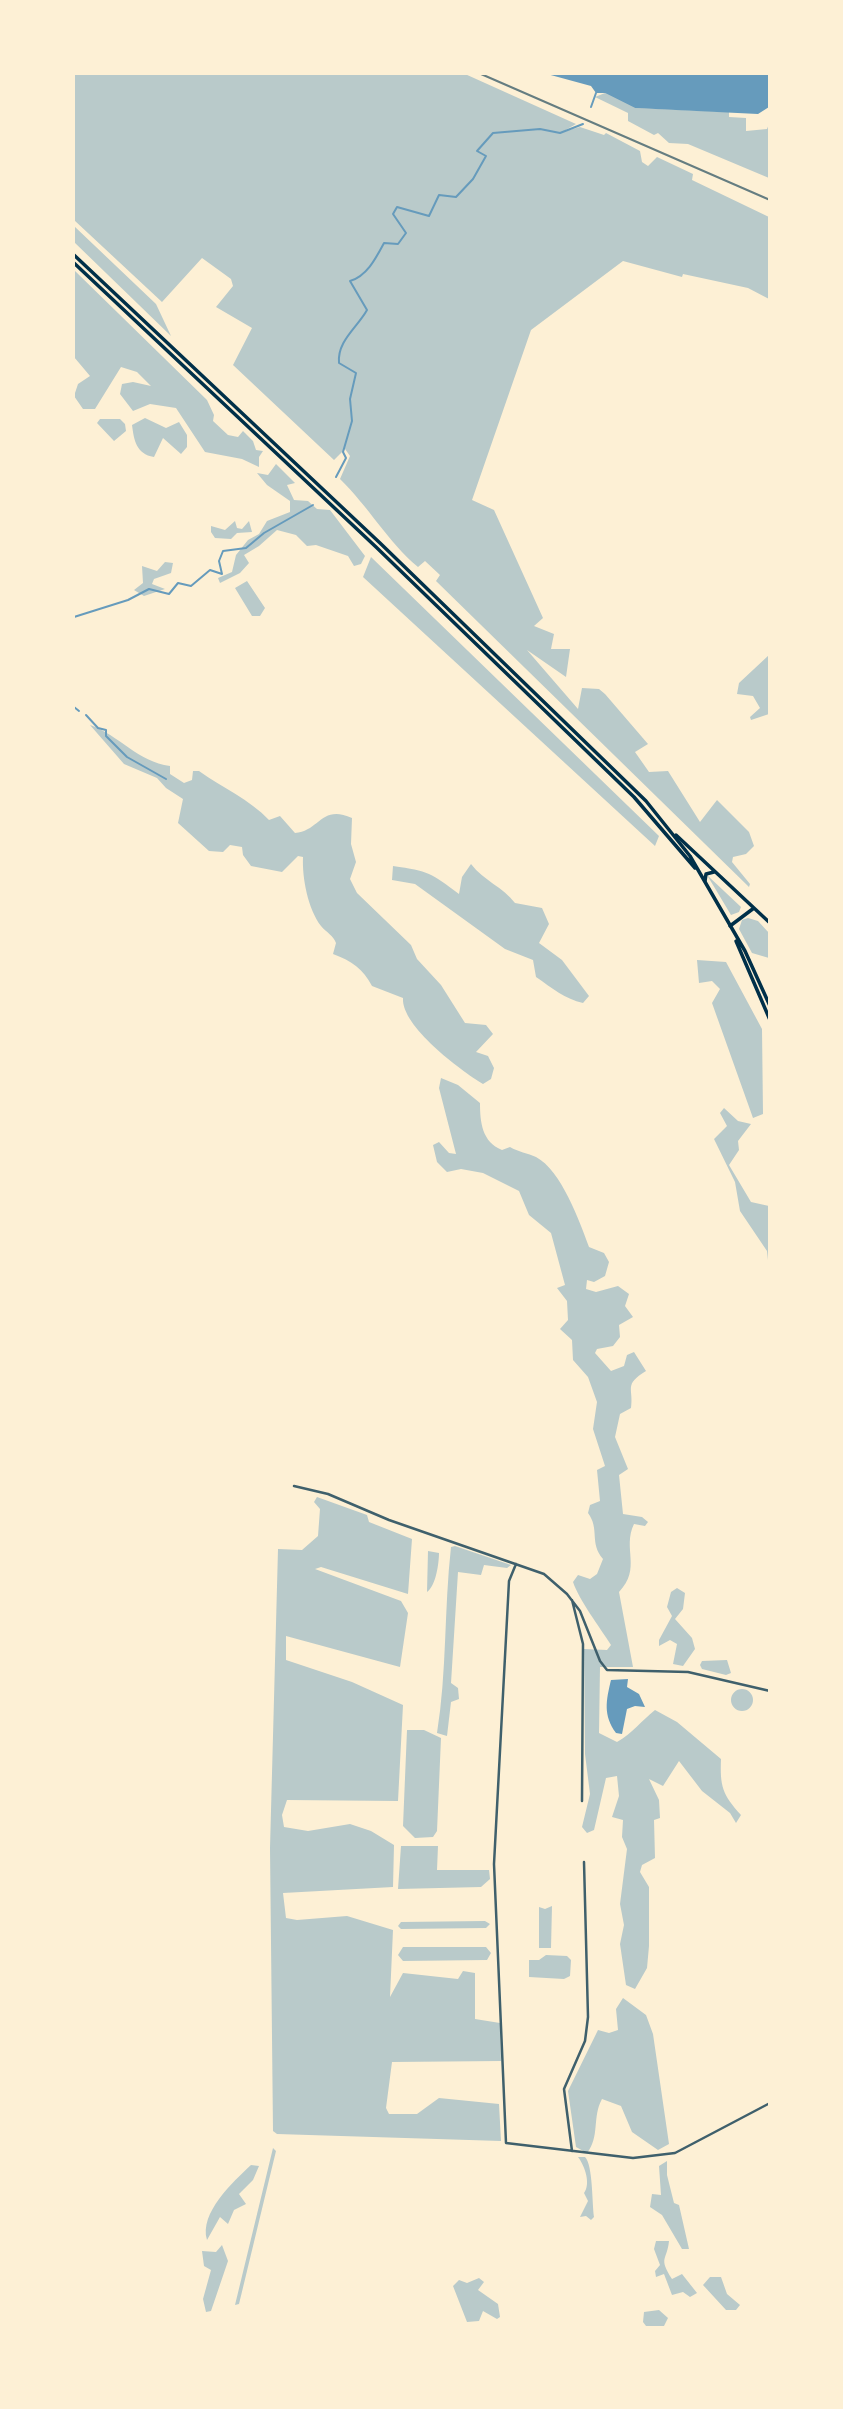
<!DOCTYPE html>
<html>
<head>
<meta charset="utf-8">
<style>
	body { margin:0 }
	#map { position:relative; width:843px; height:2409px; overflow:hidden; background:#fdf0d5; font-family:"DejaVu Sans",sans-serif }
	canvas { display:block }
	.frame { position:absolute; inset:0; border:75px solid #fdf0d5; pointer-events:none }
</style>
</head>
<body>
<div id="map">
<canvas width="843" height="2409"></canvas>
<div class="frame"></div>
</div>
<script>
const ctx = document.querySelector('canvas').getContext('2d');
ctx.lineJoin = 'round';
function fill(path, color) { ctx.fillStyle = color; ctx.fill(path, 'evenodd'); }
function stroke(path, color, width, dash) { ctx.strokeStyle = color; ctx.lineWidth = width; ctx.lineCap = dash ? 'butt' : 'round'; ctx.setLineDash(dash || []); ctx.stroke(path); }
fill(new Path2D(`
	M 74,74 L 465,74 L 576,124 L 562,132 L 580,127 L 604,135 L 606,133 L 640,151 L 642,162 L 648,166 L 657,157 L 693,174 L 692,180 L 769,217 L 769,299 L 748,288 L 683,274 L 682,277 L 623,261 L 531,330 L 472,500 L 494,510 L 543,618 L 534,626 L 554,634 L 551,649 L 570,649 L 566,677 L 527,650 L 578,709 L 582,688 L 599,689 L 605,694 L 648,744 L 635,752 L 649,772 L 668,771 L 700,822 L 717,800 L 749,832 L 754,846 L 746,854 L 733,857 L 732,862 L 750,884 L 749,887 L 436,581 L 440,575 L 425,561 L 418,567 C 388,542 368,506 340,479 L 350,456 L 345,449 L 334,460 L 233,365 L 252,328 L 216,307 L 233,286 L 231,279 L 202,258 L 162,302 L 74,220 Z
	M 605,93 L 635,108 L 729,112 L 729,117 L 746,118 L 746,131 L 767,129 L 769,124 L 769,178 L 688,144 L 669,143 L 658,133 L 654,135 L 628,121 L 628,113 L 595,97 Z
	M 74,226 L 156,304 L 171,336 L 74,242 Z
	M 74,270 L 207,400 L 214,415 L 213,421 L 228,435 L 238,437 L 243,431 L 253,441 L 256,450 L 263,451 L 259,457 L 259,467 L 242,459 L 205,452 L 176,408 L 150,404 L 133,411 L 120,394 L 122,384 L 133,382 L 151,386 L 137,372 L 121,367 L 95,409 L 83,409 L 74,396 L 78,384 L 90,376 L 74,357 Z
	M 145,418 L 166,428 L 179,422 L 187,435 L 187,447 L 181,454 L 163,438 L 154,457 C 136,454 134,440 132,425 Z
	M 100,419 L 120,419 L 125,424 L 126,431 L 114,441 L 97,423 Z
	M 276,464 L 295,483 L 287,485 L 294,500 L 308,501 L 317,509 L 330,510 L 365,556 L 361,564 L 354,566 L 348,556 L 316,545 L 307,546 L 296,535 L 277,530 L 259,546 L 244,555 L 249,563 L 240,573 L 220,583 L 218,578 L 232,572 L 236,555 L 248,540 L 259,534 L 267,521 L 290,512 L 290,501 L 267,485 L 257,473 L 268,475 Z
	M 235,521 L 237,528 L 242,529 L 249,521 L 252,532 L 237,533 L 231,539 L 215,538 L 211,532 L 211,526 L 225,530 Z
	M 371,557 L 659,836 L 655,846 L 363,577 Z
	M 165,562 L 173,563 L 171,573 L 154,579 L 152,584 L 165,589 L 144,596 L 134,590 L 143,583 L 142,566 L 157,571 Z
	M 247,581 L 265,608 L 260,616 L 252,616 L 235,588 Z
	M 769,655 L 769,714 L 751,720 L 750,717 L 760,708 L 753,696 L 737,694 L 739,683 Z
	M 90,725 C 119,735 138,762 170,766 L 170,774 L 184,783 L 192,780 L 193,771 L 199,771 C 223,788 249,799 269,820 L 280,816 L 295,833 C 320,831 321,804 352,818 L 351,844 L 356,862 L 350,879 L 357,893 L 411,945 L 417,959 L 441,985 L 465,1023 L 486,1025 L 493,1034 L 476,1052 L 488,1056 L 494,1068 L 491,1079 L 483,1084 C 460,1070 401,1026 403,998 L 372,986 C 363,969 352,961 333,954 L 336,943 C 333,935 327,933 321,926 C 308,909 302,878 303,857 L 298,856 L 282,872 L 251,866 L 243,855 L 242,847 L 230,845 L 223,852 L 209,851 L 178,823 L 183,799 L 166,788 L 157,778 L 124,764 Z
	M 471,864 C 484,881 503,887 515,903 L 542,908 L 549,924 L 539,943 L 562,960 L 589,996 L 583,1003 C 565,999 552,988 536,977 L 533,960 L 505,949 L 415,884 L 392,880 L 393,866 C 429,871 431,873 459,894 L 462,877 Z
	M 707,875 L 741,907 L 739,912 L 731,915 Z
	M 748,918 L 758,921 L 769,933 L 769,958 L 752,953 L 739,929 L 742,920 Z
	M 697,960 L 726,962 L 762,1029 L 763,1114 L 753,1118 L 712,1003 L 720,989 L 712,981 L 699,983 Z
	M 441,1078 L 458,1085 L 480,1103 C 480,1122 482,1142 502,1150 L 510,1147 C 518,1152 528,1153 536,1157 C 561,1170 580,1222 589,1247 L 604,1253 L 609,1262 L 605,1276 L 594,1282 L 587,1280 L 586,1289 L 596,1292 L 618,1286 L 629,1294 L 625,1306 L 633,1317 L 619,1325 L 620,1337 L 613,1346 L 597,1349 L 595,1353 L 611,1371 L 624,1366 L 627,1355 L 634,1352 L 646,1371 C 623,1385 634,1388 631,1408 L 620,1414 L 615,1437 L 628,1469 L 619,1475 L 623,1514 L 642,1517 L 648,1522 L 645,1526 L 634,1524 C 622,1549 642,1568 619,1592 L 633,1667 L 600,1667 L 599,1733 L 617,1742 C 633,1733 641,1721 655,1710 L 677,1722 L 721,1759 C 720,1786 722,1794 741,1815 L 736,1823 L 730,1813 L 702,1791 L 679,1761 L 663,1786 L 649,1779 L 659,1800 L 660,1818 L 654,1820 L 655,1858 L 642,1865 L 640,1872 L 649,1887 L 649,1946 L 647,1968 L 635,1989 L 626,1985 L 620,1944 L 624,1925 L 620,1904 L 627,1849 L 622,1837 L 623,1820 L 612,1817 L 619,1796 L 617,1776 L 606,1778 L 594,1830 L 587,1833 L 582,1827 L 590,1794 L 585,1754 L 584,1649 L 607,1650 L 611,1645 C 599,1626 579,1600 573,1582 L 578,1575 L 590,1579 L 597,1574 L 603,1559 C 589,1543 600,1529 588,1513 L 590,1505 L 600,1501 L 597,1470 L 605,1466 L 593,1429 L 597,1402 L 588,1377 L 573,1360 L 572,1340 L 560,1329 L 568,1320 L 567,1301 L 557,1288 L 565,1285 L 551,1233 L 529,1215 L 519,1191 L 483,1173 L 461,1169 L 447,1172 L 437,1162 L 433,1145 L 439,1142 L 449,1153 L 456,1154 L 439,1088 Z
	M 724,1108 L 738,1121 L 751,1124 L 738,1141 L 739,1150 L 729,1165 L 751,1202 L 769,1206 L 769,1269 L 767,1251 L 740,1211 L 735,1182 L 714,1139 L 727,1126 L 720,1113 Z
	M 317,1497 L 367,1515 L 369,1522 L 412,1539 L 408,1594 L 321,1567 L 315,1569 L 401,1601 L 408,1613 L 400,1667 L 286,1636 L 286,1660 L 352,1682 L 403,1705 L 398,1801 L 287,1800 L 282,1815 L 284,1827 L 308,1831 L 350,1824 L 371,1831 L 394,1845 L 393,1887 L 283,1893 L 286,1918 L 297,1920 L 347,1916 L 393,1930 L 390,1997 L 403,1973 L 458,1979 L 463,1971 L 475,1973 L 475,2019 L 500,2023 L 501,2061 L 392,2062 L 386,2108 L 389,2114 L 417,2114 L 439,2098 L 499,2104 L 501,2141 L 277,2134 L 273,2131 L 270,1848 L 278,1549 L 302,1550 L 318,1536 L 320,1509 L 314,1502 Z
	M 455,1546 L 511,1565 L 507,1568 L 484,1565 L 481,1575 L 458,1572 L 451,1683 L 458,1688 L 459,1699 L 451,1702 L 447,1736 L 437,1733 C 447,1672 444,1609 451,1547 Z
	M 428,1551 L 439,1553 C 439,1563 436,1586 427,1592 Z
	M 677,1588 L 685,1593 L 683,1609 L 675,1619 L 692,1638 L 695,1649 L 683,1666 L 673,1664 L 677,1644 L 670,1640 L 659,1646 L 659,1640 L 672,1616 L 667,1607 L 671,1592 Z
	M 727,1660 L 731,1673 L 726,1675 L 702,1669 L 700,1665 L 702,1661 Z
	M731 1700a11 11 0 1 1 22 0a11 11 0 1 1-22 0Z
	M 407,1730 L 424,1730 L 441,1738 L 437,1831 L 433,1837 L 415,1838 L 403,1826 Z
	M 401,1846 L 438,1846 L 437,1870 L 489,1870 L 490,1879 L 481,1887 L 398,1889 Z
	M 552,1906 L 551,1948 L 539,1948 L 539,1907 L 545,1909 Z
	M 485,1921 L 490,1924 L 486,1928 L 401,1929 L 398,1926 L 401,1922 Z
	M 403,1947 L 486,1947 L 491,1953 L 487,1960 L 403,1961 L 398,1955 Z
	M 546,1955 L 567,1956 L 571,1960 L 570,1976 L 564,1979 L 529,1977 L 529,1960 L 539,1960 Z
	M 623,1998 L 646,2015 L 653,2034 L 669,2144 L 658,2150 L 632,2132 L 621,2106 L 602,2099 C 592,2117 600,2137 587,2153 L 576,2147 L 568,2091 L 598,2030 L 609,2033 L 618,2030 L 616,2009 Z
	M 273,2148 L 276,2151 L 239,2304 L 235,2305 Z
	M 578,2157 L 585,2157 C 593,2165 592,2203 594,2217 L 591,2220 L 586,2216 L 580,2217 L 588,2201 L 584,2193 C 591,2184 585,2166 578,2157 Z
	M 667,2161 L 667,2175 L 674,2203 L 679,2205 L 689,2249 L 682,2249 L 662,2215 L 650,2207 L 652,2194 L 661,2195 L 659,2166 Z
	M 251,2165 L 259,2166 L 253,2180 L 239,2194 L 246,2204 L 234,2210 L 228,2224 L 220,2217 L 207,2240 C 199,2213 233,2182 251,2165 Z
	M 656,2241 L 669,2241 C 667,2261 658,2257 672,2279 L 682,2274 L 697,2293 L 690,2297 L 683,2292 L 672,2295 L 664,2274 L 656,2277 L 655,2271 L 660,2265 L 654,2249 Z
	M 222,2245 L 228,2261 L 211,2311 L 206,2312 L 203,2299 L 211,2270 L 204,2266 L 202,2251 L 216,2252 Z
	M 710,2277 L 721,2277 L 727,2294 L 740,2305 L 736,2310 L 726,2310 L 703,2285 Z
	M 479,2278 L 484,2282 L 478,2290 L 498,2304 L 500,2317 L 497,2319 L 483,2311 L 479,2321 L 467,2322 L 453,2286 L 459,2280 L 467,2283 Z
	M 659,2310 L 668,2318 L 664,2326 L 646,2326 L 643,2322 L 644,2312 Z`), '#b9caca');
fill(new Path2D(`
	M 547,74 L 769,74 L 769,107 L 758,114 L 635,108 L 605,93 L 596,93 L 591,86 Z
	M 628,1679 L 627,1687 L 639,1694 L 645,1707 L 635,1706 L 627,1709 L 622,1734 L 616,1733 C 603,1715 606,1701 611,1680 Z`), '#669bbc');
stroke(new Path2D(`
	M 591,107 L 596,93
	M 336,477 L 346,458 L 343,452 L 352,421 L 350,399 L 356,373 L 339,363 C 337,341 357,328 367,310 L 350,281 C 367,276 376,258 384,243 L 398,244 L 406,233 L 393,214 L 397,207 L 429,216 L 439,195 L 456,197 L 473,179 L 486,156 L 477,151 L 493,133 L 540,129 L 560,133 L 583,124
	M 74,617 L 128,600 L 149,589 L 169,594 L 178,583 L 191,586 L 210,570 L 222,574 L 219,561 L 223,551 L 246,548 L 264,533 L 313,505
	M 74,707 L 79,711
	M 86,715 L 98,728 L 106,730 L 106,736 L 127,757 L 166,779`), '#669bbc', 2);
stroke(new Path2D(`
	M 294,1486 L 328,1494 L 389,1520 L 544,1574 L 567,1594 L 580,1611 L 600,1661 L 607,1670 L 688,1672 L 770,1691
	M 516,1564 L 509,1581 L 494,1864 L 506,2143 L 633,2158 L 675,2153 L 770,2103
	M 572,1600 L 583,1644 L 582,1801
	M 572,2151 L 564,2089 L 585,2041 L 588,2017 L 584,1862`), '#3f606c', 2.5);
stroke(new Path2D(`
	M 676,835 L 770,923
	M 705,881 L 706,874 L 714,872
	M 730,926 L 754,908`), '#003049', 3.5);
stroke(new Path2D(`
	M 74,255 L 380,543 L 646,801 L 690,856 L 745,951 L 770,1006
	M 74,263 L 376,547 L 634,797 L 695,868
	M 736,941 L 770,1020`), '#003049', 3.5);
stroke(new Path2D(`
	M 481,74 L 770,200`), '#657d81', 2);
</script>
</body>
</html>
